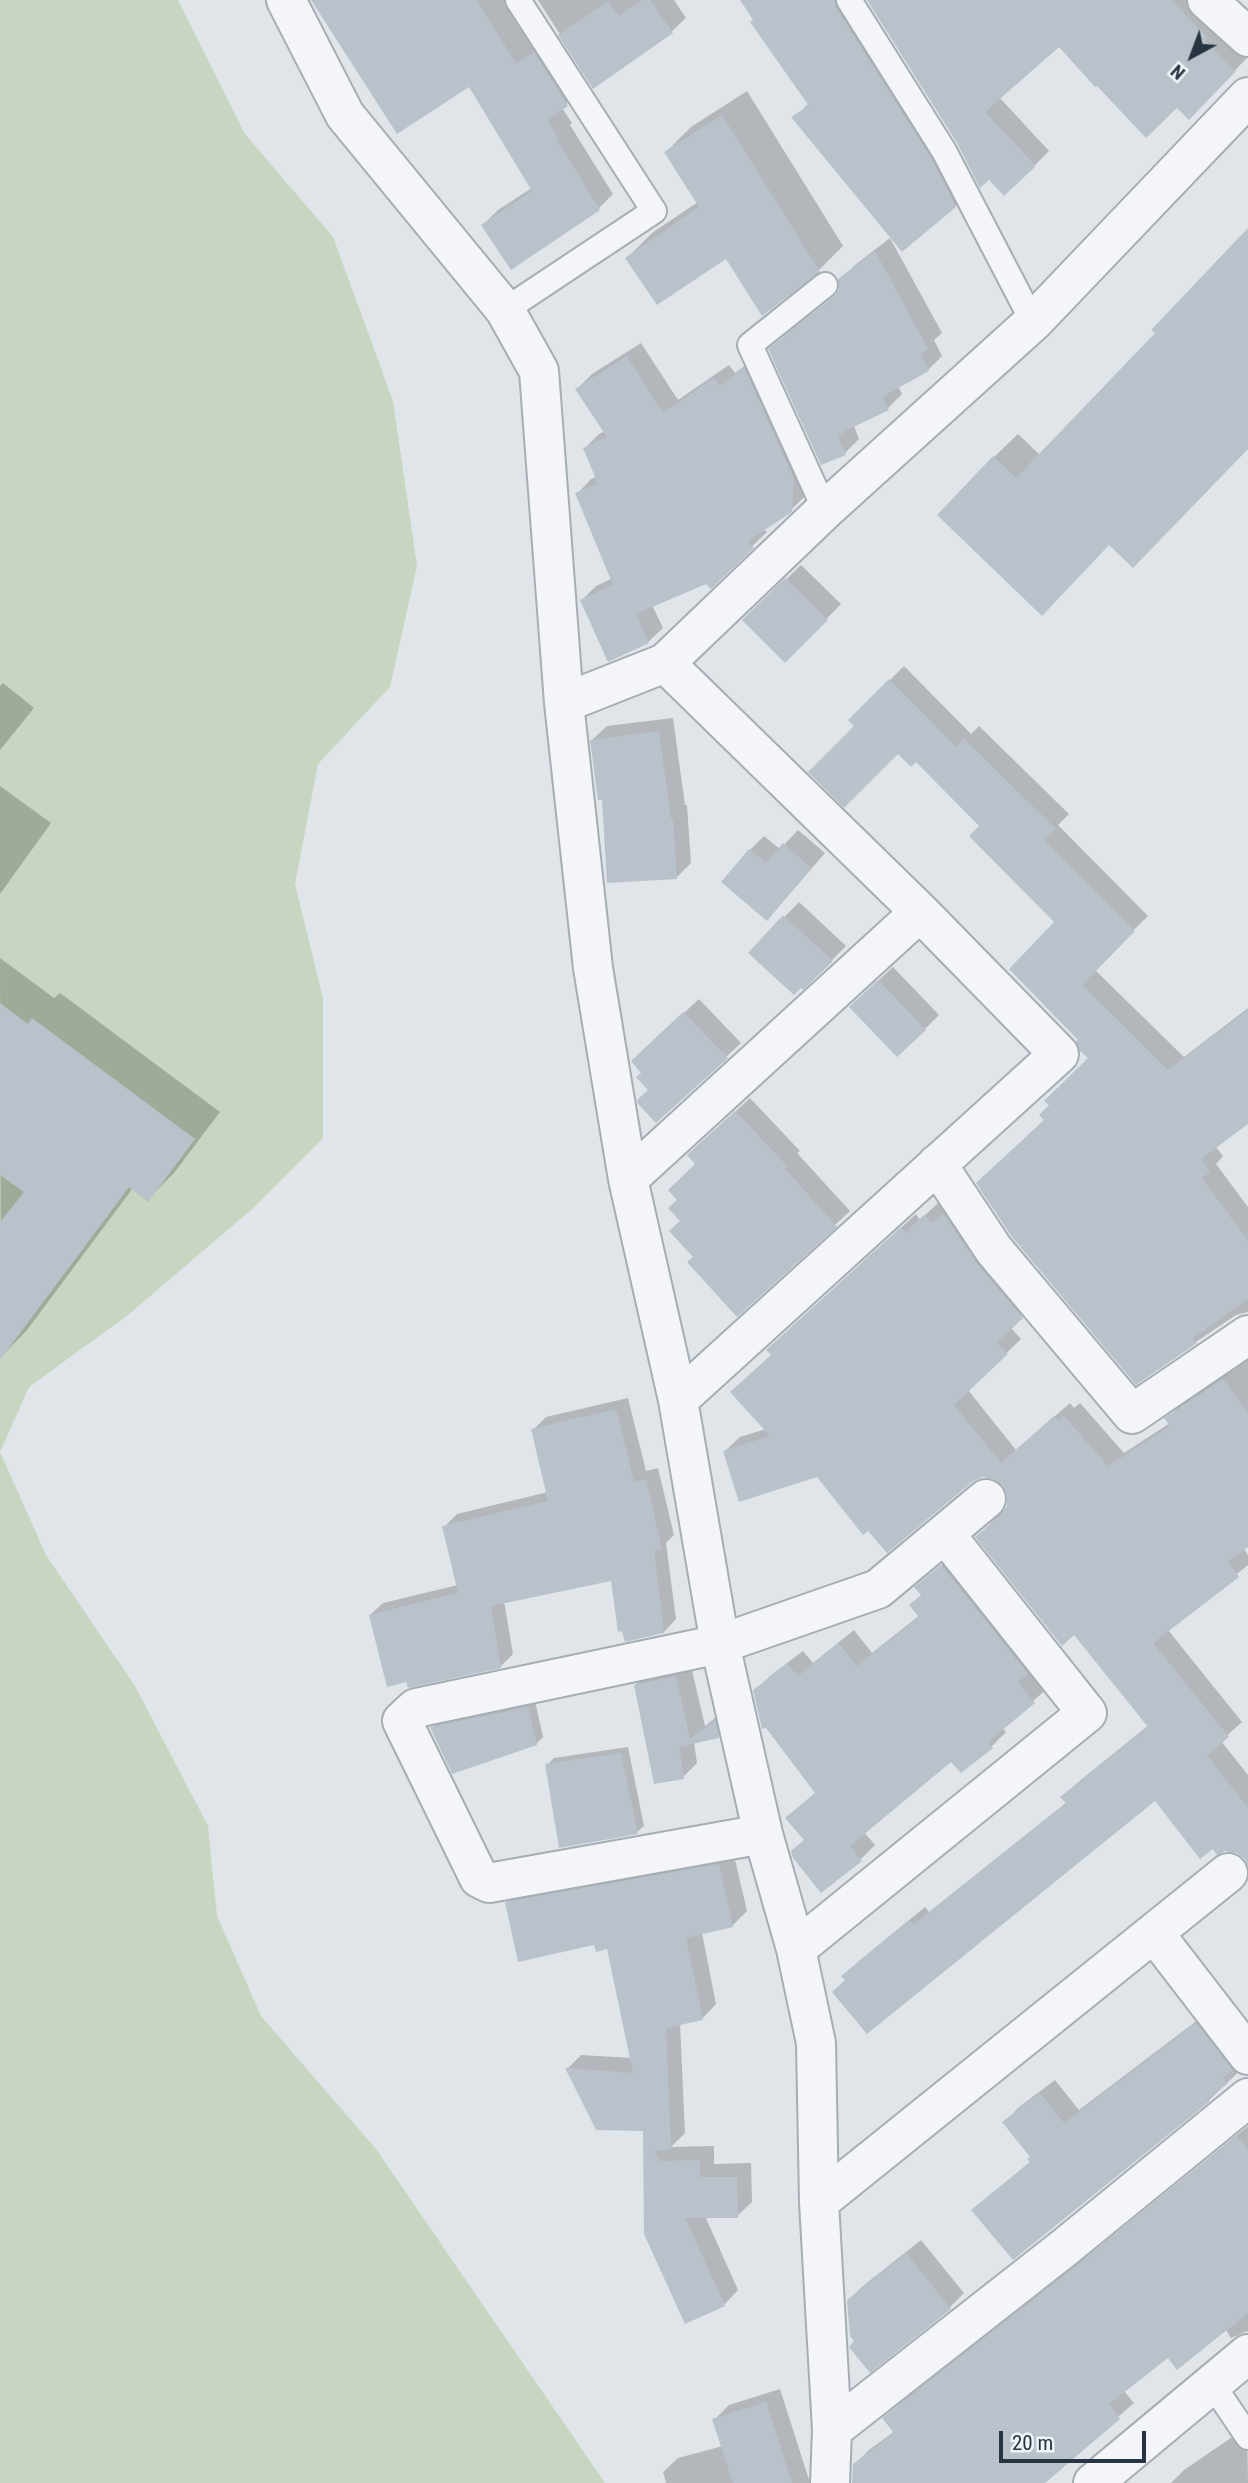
<!DOCTYPE html>
<html>
<head>
<meta charset="utf-8">
<style>
	body { margin:0 }
	#map { position:relative; width:1248px; height:2483px; overflow:hidden; background:#e0e5ea; font-family:"Roboto Condensed",sans-serif }
	canvas { display:block }
	.north { position:absolute; left:1157px; top:21px; width:70px; height:70px; -webkit-text-stroke:5px #f0f4f7; paint-order:stroke; rotate:221deg; font-size:19px; font-weight:700; line-height:28px; text-align:center; color:#273543 }
	.north::after { content:''; display:block; margin:auto; width:24px; height:32px; background:#273543; clip-path:polygon(50% 0,100% 100%,50% 72%,0 100%) }
	.scale { position:absolute; left:999px; top:2431px; width:147px; height:32px; box-sizing:border-box; border:4px solid #273543; border-top:0; padding-left:9px; font-size:21px; line-height:24px; white-space:nowrap; color:#273543; -webkit-text-stroke:5px #f0f4f7; paint-order:stroke }
</style>
</head>
<body>
<div id="map">
<canvas width="1248" height="2483"></canvas>
<div class="north">N</div>
<div class="scale">20 m</div>
</div>
<script>
const ctx = document.querySelector('canvas').getContext('2d');
ctx.lineJoin = 'round';
function fill(path, color) { ctx.fillStyle = color; ctx.fill(path, 'evenodd'); }
function stroke(path, color, width, dash) { ctx.strokeStyle = color; ctx.lineWidth = width; ctx.lineCap = dash ? 'butt' : 'round'; ctx.setLineDash(dash || []); ctx.stroke(path); }
fill(new Path2D(`
	M 0,0 L 178,0 L 245,134 L 333,237 L 393,401 L 417,566 L 390,687 L 318,764 L 295,884 L 323,998 L 323,1138 L 251,1210 L 128,1315 L 29,1387 L 0,1452 L 46,1555 L 135,1686 L 208,1826 L 217,1916 L 261,2016 L 376,2149 L 605,2483 L 0,2483 Z`), '#c8d5c0');
fill(new Path2D(`
	M 313,0 L 524,0 L 582,90 L 562,108 L 572,123 L 570,125 L 613,194 L 599,208 L 483,225 L 498,210 L 532,188 L 469,85 Z
	M 538,0 L 674,0 L 686,18 L 671,32 L 593,86 Z
	M 742,0 L 855,0 L 970,191 L 955,206 L 794,118 L 809,103 Z
	M 869,0 L 1206,0 L 1248,57 L 1189,117 L 1177,106 L 1059,45 L 999,97 L 1049,151 L 1035,165 L 958,142 Z
	M 747,91 L 843,246 L 819,270 L 727,256 L 627,258 L 652,233 L 698,202 L 666,152 L 691,127 Z
	M 1248,231 L 1248,447 L 1110,543 L 1066,590 L 994,457 L 1018,434 L 1040,455 L 1157,333 Z
	M 890,238 L 942,333 L 934,340 L 942,356 L 928,370 L 898,386 L 902,394 L 888,408 L 854,426 L 859,439 L 845,453 L 770,350 L 785,335 L 841,291 L 840,280 L 855,265 Z
	M 641,343 L 678,400 L 729,365 L 735,373 L 759,355 L 806,495 L 791,510 L 763,529 L 767,532 L 711,586 L 706,582 L 652,605 L 663,628 L 648,642 L 582,600 L 596,586 L 613,578 L 577,494 L 591,479 L 597,477 L 585,448 L 599,434 L 605,431 L 577,389 L 592,374 Z
	M 801,565 L 841,604 L 785,661 L 744,620 Z
	M 904,666 L 971,734 L 979,726 L 1069,814 L 1058,825 L 1148,916 L 1094,969 L 1184,1057 L 1248,1008 L 1248,1121 L 1215,1146 L 1223,1156 L 1216,1164 L 1248,1207 L 1248,1312 L 1236,1315 L 1136,1382 L 1046,1119 L 1091,1058 L 1057,922 L 981,826 L 916,760 L 856,726 L 850,720 Z
	M 3,683 L 34,708 L 0,750 L 0,686 Z
	M 673,718 L 685,805 L 687,805 L 691,863 L 676,878 L 604,798 L 592,740 L 607,726 Z
	M 0,786 L 51,823 L 0,894 Z
	M 798,830 L 825,853 L 781,904 L 750,850 L 764,836 L 780,849 Z
	M 799,902 L 846,946 L 832,960 L 750,953 Z
	M 0,958 L 54,998 L 60,993 L 220,1112 L 174,1173 L 148,1199 L 133,1188 L 27,1330 L 1,1357 Z
	M 893,967 L 939,1015 L 925,1029 L 865,993 Z
	M 699,999 L 741,1043 L 726,1057 L 643,1072 L 647,1047 Z
	M 750,1098 L 800,1151 L 797,1153 L 850,1211 L 835,1225 L 695,1257 L 681,1221 L 679,1199 L 697,1163 L 704,1141 Z
	M 939,1202 L 1036,1303 L 1010,1327 L 1021,1339 L 968,1390 L 1016,1450 L 1070,1403 L 1074,1408 L 1080,1403 L 1124,1453 L 1170,1423 L 1167,1419 L 1181,1404 L 1248,1359 L 1248,1545 L 1243,1548 L 1248,1555 L 1248,1565 L 1168,1630 L 1242,1722 L 1221,1741 L 1248,1775 L 1248,1862 L 1246,1858 L 1155,1799 L 846,1979 L 858,1962 L 925,1907 L 929,1912 L 1067,1802 L 1063,1797 L 1077,1783 L 1149,1725 L 1074,1633 L 977,1537 L 1008,1506 L 1009,1494 L 1005,1484 L 995,1477 L 818,1475 L 725,1451 L 740,1437 L 766,1429 L 773,1355 L 782,1336 L 916,1214 L 920,1220 Z
	M 628,1398 L 646,1471 L 658,1468 L 674,1535 L 666,1543 L 676,1619 L 664,1632 L 612,1579 L 504,1601 L 513,1654 L 501,1666 L 370,1615 L 383,1603 L 458,1585 L 444,1527 L 457,1514 L 548,1492 L 533,1430 L 546,1417 Z
	M 957,1552 L 1048,1688 L 1002,1728 L 1006,1732 L 992,1746 L 961,1771 L 952,1760 L 864,1832 L 875,1845 L 861,1859 L 793,1851 L 805,1839 L 788,1818 L 816,1792 L 755,1691 L 770,1676 L 803,1651 L 813,1663 L 854,1630 L 872,1653 L 920,1615 L 922,1594 L 917,1587 Z
	M 690,1662 L 705,1726 L 729,1707 L 732,1722 L 718,1737 L 694,1742 L 697,1763 L 683,1777 L 635,1685 L 650,1671 Z
	M 535,1701 L 543,1737 L 536,1744 L 432,1728 L 438,1721 Z
	M 628,1747 L 644,1826 L 637,1832 L 547,1765 L 554,1758 Z
	M 733,1851 L 747,1911 L 732,1926 L 702,1933 L 716,2004 L 702,2019 L 680,2023 L 685,2133 L 671,2147 L 714,2146 L 714,2164 L 751,2163 L 752,2202 L 737,2216 L 705,2216 L 738,2290 L 724,2305 L 644,2130 L 567,2069 L 581,2055 L 631,2058 L 609,1947 L 507,1903 L 521,1889 Z
	M 1211,2010 L 1248,2063 L 1209,2100 L 973,2210 L 1031,2161 L 1032,2157 L 1004,2123 L 1018,2108 L 1055,2080 L 1079,2110 Z
	M 1248,2126 L 1248,2331 L 1231,2338 L 1226,2330 L 1168,2356 L 1124,2391 L 1134,2403 L 1076,2453 L 1045,2483 L 854,2483 L 854,2465 L 869,2450 L 895,2431 L 885,2418 L 899,2404 L 1094,2251 Z
	M 921,2240 L 964,2293 L 950,2307 L 870,2370 L 856,2341 L 848,2301 L 863,2286 Z
	M 780,2389 L 810,2483 L 666,2483 L 663,2472 L 678,2458 L 723,2446 L 714,2420 L 729,2405 Z
	M 1247,2427 L 1248,2483 L 1171,2483 L 1184,2470 Z`), '#0003');
fill(new Path2D(`
	M 311,0 L 477,0 L 516,64 L 534,52 L 568,106 L 547,120 L 559,139 L 557,140 L 600,210 L 511,270 L 481,225 L 532,191 L 469,87 L 397,134 Z
	M 642,0 L 650,0 L 673,33 L 593,89 L 558,35 L 608,1 L 619,16 Z
	M 740,0 L 834,0 L 836,8 L 931,158 L 956,207 L 902,252 L 791,117 L 809,106 L 750,22 L 753,20 Z
	M 867,0 L 1171,0 L 1208,38 L 1205,41 L 1236,71 L 1189,120 L 1177,108 L 1146,138 L 1097,86 L 1095,87 L 1059,47 L 985,112 L 1036,166 L 1004,196 L 989,180 L 980,188 L 957,143 Z
	M 722,115 L 820,272 L 762,316 L 726,259 L 657,305 L 625,258 L 699,207 L 664,152 Z
	M 1248,228 L 1248,449 L 1133,568 L 1109,545 L 1042,616 L 937,515 L 993,456 L 1016,478 L 1155,333 L 1151,330 Z
	M 875,251 L 928,349 L 920,354 L 929,371 L 882,397 L 889,410 L 843,432 L 844,434 L 838,436 L 846,455 L 821,465 L 768,349 L 834,297 L 839,290 L 838,279 Z
	M 627,356 L 663,413 L 714,378 L 720,386 L 744,367 L 794,479 L 792,512 L 748,541 L 754,548 L 711,589 L 706,584 L 636,614 L 649,643 L 608,662 L 580,600 L 613,585 L 575,493 L 598,484 L 583,448 L 607,437 L 575,389 Z
	M 785,578 L 828,620 L 785,663 L 742,620 Z
	M 889,679 L 956,747 L 964,739 L 1056,829 L 1044,840 L 1135,931 L 1082,985 L 1168,1070 L 1248,1010 L 1248,1124 L 1201,1159 L 1210,1172 L 1202,1178 L 1248,1241 L 1248,1299 L 1193,1338 L 1197,1343 L 1136,1385 L 1012,1237 L 976,1183 L 1044,1120 L 1039,1115 L 1049,1105 L 1044,1101 L 1088,1058 L 1080,1051 L 1076,1042 L 1078,1040 L 1009,969 L 1054,922 L 969,836 L 979,826 L 916,762 L 911,767 L 898,754 L 844,808 L 808,772 L 854,726 L 848,720 Z
	M 659,731 L 671,819 L 673,819 L 677,879 L 607,883 L 602,800 L 598,800 L 590,740 Z
	M 783,843 L 811,868 L 767,921 L 721,882 L 749,849 L 766,863 Z
	M 783,915 L 833,961 L 803,990 L 801,988 L 794,995 L 748,953 Z
	M 878,980 L 926,1030 L 897,1057 L 849,1007 Z
	M 0,1003 L 28,1024 L 32,1018 L 195,1139 L 148,1202 L 129,1187 L 0,1360 L 0,1222 L 24,1192 L 0,1175 Z
	M 683,1012 L 728,1058 L 656,1123 L 638,1104 L 637,1100 L 648,1090 L 636,1077 L 641,1073 L 631,1061 Z
	M 735,1111 L 787,1166 L 784,1168 L 837,1227 L 737,1317 L 687,1262 L 693,1257 L 669,1231 L 680,1221 L 668,1208 L 677,1200 L 668,1190 L 695,1164 L 687,1155 Z
	M 943,1213 L 977,1264 L 1023,1318 L 997,1343 L 1008,1354 L 954,1405 L 1001,1463 L 1054,1416 L 1059,1421 L 1064,1416 L 1108,1466 L 1170,1426 L 1164,1418 L 1223,1379 L 1248,1413 L 1248,1547 L 1228,1561 L 1239,1577 L 1153,1643 L 1229,1737 L 1207,1755 L 1248,1808 L 1248,1866 L 1245,1859 L 1237,1853 L 1225,1851 L 1217,1855 L 1213,1849 L 1200,1859 L 1155,1801 L 867,2034 L 832,1992 L 845,1980 L 841,1976 L 909,1920 L 913,1925 L 1066,1803 L 1060,1797 L 1148,1727 L 1074,1635 L 1062,1646 L 975,1537 L 1000,1516 L 1007,1506 L 1007,1495 L 1003,1486 L 994,1479 L 983,1477 L 972,1482 L 887,1553 L 868,1531 L 863,1535 L 817,1477 L 739,1502 L 723,1451 L 770,1436 L 730,1392 L 771,1355 L 766,1350 L 901,1227 L 905,1233 L 924,1215 L 932,1223 Z
	M 616,1409 L 634,1482 L 646,1479 L 662,1549 L 654,1551 L 664,1633 L 625,1642 L 622,1631 L 618,1632 L 611,1581 L 491,1606 L 501,1668 L 408,1688 L 406,1682 L 387,1687 L 369,1615 L 458,1593 L 442,1526 L 548,1501 L 531,1429 Z
	M 941,1565 L 1028,1674 L 1018,1682 L 1035,1703 L 988,1742 L 993,1748 L 961,1773 L 951,1762 L 850,1846 L 862,1861 L 821,1893 L 793,1858 L 791,1851 L 804,1840 L 785,1818 L 815,1793 L 766,1728 L 762,1729 L 753,1690 L 787,1664 L 798,1676 L 838,1643 L 857,1666 L 919,1617 L 909,1605 L 921,1595 L 914,1587 Z
	M 676,1676 L 690,1739 L 715,1720 L 719,1738 L 679,1747 L 684,1779 L 654,1784 L 634,1685 Z
	M 528,1707 L 537,1745 L 452,1774 L 430,1727 Z
	M 621,1753 L 638,1834 L 559,1848 L 545,1764 Z
	M 719,1864 L 733,1927 L 686,1938 L 703,2020 L 666,2028 L 671,2149 L 655,2151 L 659,2161 L 700,2160 L 700,2177 L 737,2177 L 738,2218 L 685,2218 L 725,2306 L 685,2324 L 644,2234 L 643,2131 L 596,2130 L 565,2068 L 633,2073 L 607,1949 L 596,1952 L 594,1945 L 518,1962 L 505,1902 Z
	M 1196,2023 L 1233,2070 L 1222,2078 L 1227,2084 L 1208,2098 L 1210,2101 L 1013,2260 L 971,2210 L 1030,2162 L 1027,2159 L 1030,2157 L 1002,2122 L 1040,2093 L 1064,2123 Z
	M 1237,2136 L 1248,2150 L 1248,2313 L 1177,2370 L 1168,2358 L 1109,2404 L 1120,2419 L 1045,2483 L 852,2483 L 853,2464 L 894,2433 L 882,2418 L 1078,2265 Z
	M 906,2253 L 951,2309 L 870,2373 L 849,2347 L 854,2341 L 850,2336 L 847,2300 Z
	M 766,2402 L 792,2483 L 733,2483 L 712,2419 Z`), '#b9c2ca');
const lane = new Path2D(`
	M 849,0 L 944,151 L 1033,322
	M 825,285 L 750,345 L 825,510
	M 505,310 L 654,211 L 518,0
	M 1213,2385 L 1248,2437`);
const street = new Path2D(`
	M 286,0 L 345,115 L 505,310 L 539,371 L 564,703 L 593,968 L 628,1179 L 678,1400 L 720,1644 L 763,1834 L 796,1949 L 816,2043 L 819,2202 L 832,2430 L 830,2483
	M 1207,0 L 1248,37
	M 665,663 L 920,912 L 1059,1054 L 678,1400
	M 564,703 L 665,663 L 825,510 L 1033,322 L 1248,97
	M 937,1164 L 994,1250 L 1132,1414 L 1248,1335
	M 628,1179 L 920,912
	M 763,1834 L 489,1883 L 479,1878 L 402,1721 L 416,1708 L 720,1644 L 878,1589 L 986,1499
	M 1154,1933 L 1248,2055
	M 796,1949 L 1087,1713 L 945,1534
	M 819,2202 L 1228,1873
	M 832,2430 L 1064,2248 L 1248,2098
	M 1093,2483 L 1248,2354`);
stroke(lane, '#a5adb5', 28);
stroke(street, '#a5adb5', 42);
stroke(lane, '#f3f5f8', 24);
stroke(street, '#f3f5f8', 38);
</script>
</body>
</html>
